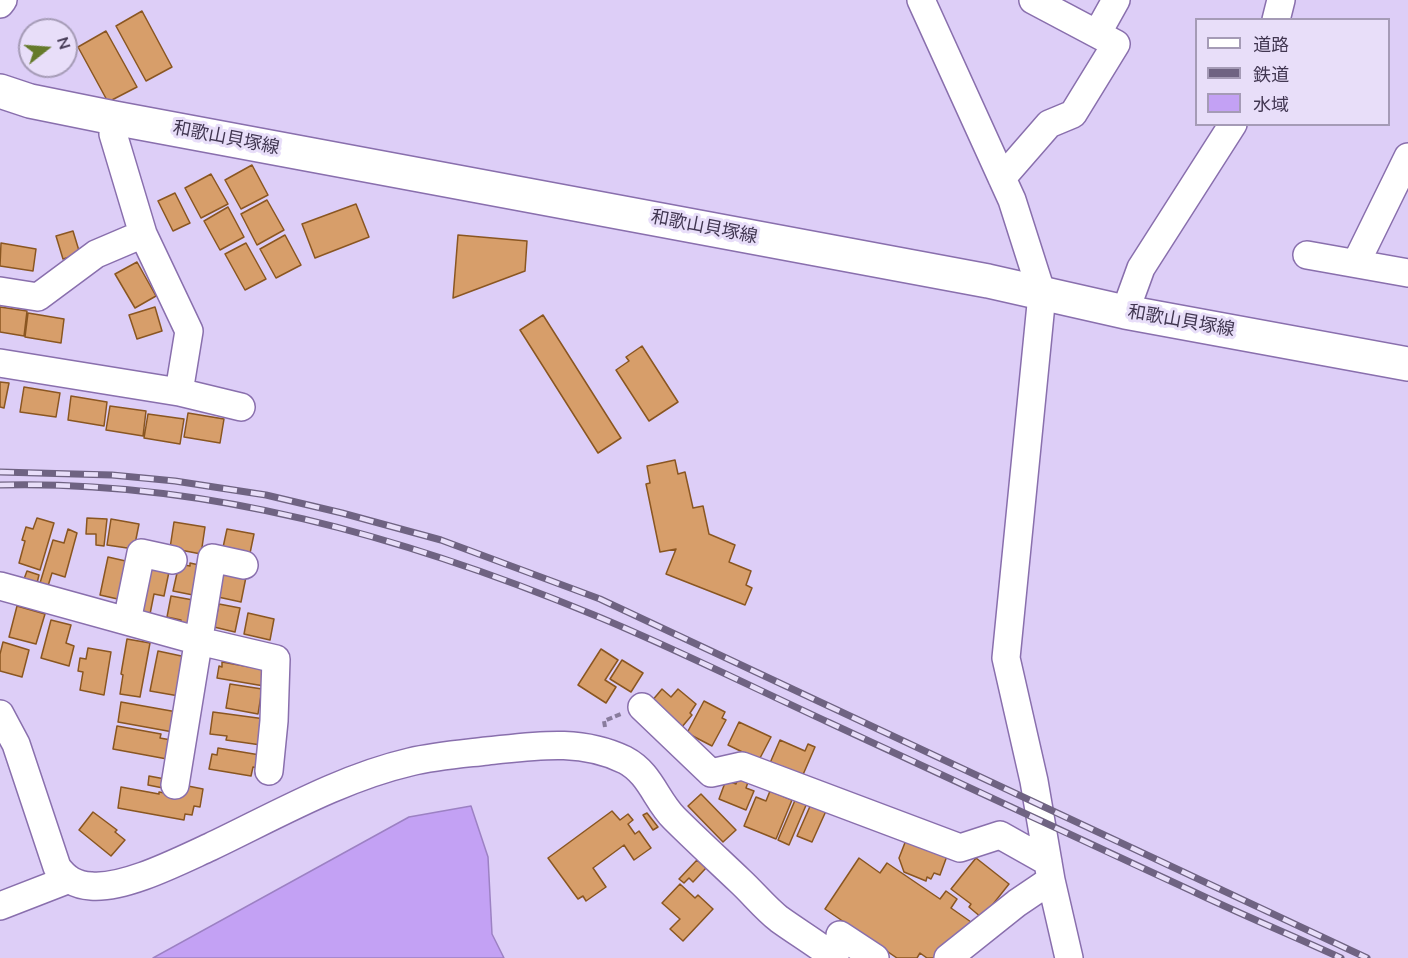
<!DOCTYPE html>
<html>
<head>
<meta charset="utf-8">
<style>
	body { margin:0 }
	#map { position:relative; width:1408px; height:958px; overflow:hidden; background:#ddcef7; font-family:"Nunito Sans","Noto Sans JP",sans-serif }
	canvas { display:block }
	.legend { position:absolute; left:1195px; top:18px; width:195px; height:108px; box-sizing:border-box; background:#e8def9; border:2px solid #a59bb6; margin:0; padding:8px 10px; list-style:none; font-size:18px; color:#413651 }
	.legend li { display:flex; align-items:center; gap:12px; height:30px }
	.legend b { width:30px; border:2px solid #a59bb6 }
	.north { position:absolute; left:18px; top:18px; width:60px; height:60px; box-sizing:border-box; background:#e8def9; border:2px solid #a59bb6; border-radius:50%; rotate:73deg; font-size:16px; font-weight:700; line-height:24px; text-align:center; color:#413651 }
	.north::after { content:''; display:block; margin:auto; width:21px; height:27px; background:#657a2b; clip-path:polygon(50% 0,100% 100%,50% 72%,0 100%) }
</style>
</head>
<body>
<div id="map">
<canvas width="1408" height="958"></canvas>
<ul class="legend">
<li><b style="height:8px;background:#fff"></b>道路</li>
<li><b style="height:8px;background:#6f6382"></b>鉄道</li>
<li><b style="height:16px;background:#c3a1f4"></b>水域</li>
</ul>
<div class="north">N</div>
</div>
<script>
const ctx = document.querySelector('canvas').getContext('2d');
ctx.lineJoin = 'round';
function fill(path, color) { ctx.fillStyle = color; ctx.fill(path, 'evenodd'); }
function stroke(path, color, width, dash) { ctx.strokeStyle = color; ctx.lineWidth = width; ctx.lineCap = dash ? 'butt' : 'round'; ctx.setLineDash(dash || []); ctx.stroke(path); }
function drawText(font, color, halo, rows, align = 'center') {
  ctx.font = font + ' "Nunito Sans","Noto Sans JP",sans-serif'; ctx.lineWidth = 6; ctx.setLineDash([]); ctx.textBaseline = 'middle'; ctx.strokeStyle = halo; ctx.fillStyle = color; for (const [text, x, y, turn = 0] of rows) {
    ctx.save(); ctx.translate(x, y); ctx.rotate((+turn || 0) * Math.PI / 180); ctx.textAlign = isNaN(turn) ? turn : align; if (halo) ctx.strokeText(text, 0, 0); ctx.fillText(text, 0, 0); ctx.restore();
  }
}
const water = new Path2D(`
	M 471,806 L 488,857 L 492,934 L 504,958 L 153,958 L 409,817 Z`);
fill(water, '#c3a1f4');
stroke(water, '#9c81c3', 1.5);
const building = new Path2D(`
	M 142,11 L 172,67 L 146,81 L 116,26 Z
	M 106,31 L 137,87 L 108,102 L 78,47 Z
	M 252,165 L 268,195 L 241,209 L 225,180 Z
	M 211,174 L 228,204 L 201,218 L 185,188 Z
	M 175,193 L 190,223 L 173,231 L 158,201 Z
	M 267,200 L 284,230 L 257,245 L 241,214 Z
	M 356,204 L 369,237 L 315,258 L 302,224 Z
	M 228,207 L 244,237 L 220,250 L 204,221 Z
	M 73,231 L 80,254 L 63,259 L 56,236 Z
	M 285,235 L 301,265 L 276,278 L 260,249 Z
	M 458,235 L 527,241 L 525,271 L 453,298 Z
	M 1,243 L 36,249 L 33,271 L 0,266 Z
	M 246,243 L 266,279 L 245,290 L 225,254 Z
	M 137,262 L 156,296 L 135,308 L 115,274 Z
	M 0,307 L 27,311 L 24,336 L 0,332 Z
	M 155,307 L 162,331 L 137,339 L 129,315 Z
	M 28,313 L 64,319 L 61,343 L 25,337 Z
	M 543,315 L 621,438 L 598,453 L 520,330 Z
	M 642,346 L 678,402 L 649,421 L 616,370 L 629,361 L 626,357 Z
	M 0,382 L 9,383 L 4,408 L 0,407 Z
	M 24,387 L 60,393 L 56,417 L 20,412 Z
	M 71,396 L 107,402 L 104,426 L 68,420 Z
	M 110,406 L 146,411 L 143,436 L 106,430 Z
	M 188,413 L 224,419 L 220,443 L 184,437 Z
	M 148,414 L 184,419 L 180,444 L 144,438 Z
	M 675,460 L 678,474 L 685,472 L 693,508 L 703,506 L 709,534 L 735,545 L 729,562 L 751,571 L 746,585 L 752,588 L 745,605 L 666,574 L 676,549 L 660,552 L 646,484 L 650,483 L 647,466 Z
	M 37,518 L 54,523 L 40,570 L 19,563 L 25,541 L 22,540 L 26,527 L 33,529 Z
	M 87,518 L 107,519 L 104,546 L 96,545 L 96,534 L 86,534 Z
	M 111,519 L 139,524 L 134,549 L 107,545 Z
	M 174,522 L 205,527 L 201,554 L 170,548 Z
	M 68,529 L 77,533 L 65,577 L 52,573 L 48,586 L 40,583 L 53,540 L 64,543 Z
	M 227,529 L 254,534 L 249,558 L 222,552 Z
	M 108,557 L 130,562 L 122,600 L 100,595 Z
	M 148,563 L 170,567 L 164,596 L 154,594 L 150,614 L 137,611 Z
	M 190,563 L 199,565 L 193,595 L 173,591 L 179,564 L 190,566 Z
	M 224,567 L 247,572 L 241,602 L 218,597 Z
	M 27,571 L 39,575 L 37,583 L 24,579 Z
	M 171,596 L 193,600 L 187,625 L 181,624 L 181,620 L 167,617 Z
	M 219,604 L 240,608 L 235,632 L 214,627 Z
	M 17,606 L 45,614 L 36,644 L 9,637 Z
	M 248,613 L 274,619 L 270,640 L 244,634 Z
	M 51,620 L 71,625 L 66,643 L 74,646 L 69,666 L 41,658 Z
	M 127,639 L 150,643 L 140,697 L 120,694 L 123,675 L 121,674 Z
	M 3,642 L 29,650 L 22,677 L 0,671 L 0,654 Z
	M 88,648 L 111,652 L 104,695 L 80,690 L 83,672 L 78,671 L 80,658 L 86,659 Z
	M 601,649 L 618,660 L 605,680 L 616,687 L 606,703 L 578,685 Z
	M 158,651 L 186,657 L 179,696 L 150,691 Z
	M 622,660 L 643,673 L 631,692 L 610,679 Z
	M 222,662 L 267,670 L 264,686 L 217,678 L 219,666 L 222,667 Z
	M 230,684 L 262,689 L 258,714 L 226,708 Z
	M 662,689 L 671,697 L 678,689 L 696,704 L 690,713 L 692,715 L 681,728 L 651,702 Z
	M 704,701 L 725,712 L 722,718 L 726,720 L 712,746 L 687,733 Z
	M 121,702 L 177,712 L 173,732 L 118,722 Z
	M 213,712 L 265,719 L 261,745 L 226,740 L 227,736 L 210,734 Z
	M 739,722 L 771,737 L 759,760 L 728,745 Z
	M 117,726 L 161,734 L 160,738 L 171,740 L 167,759 L 113,749 Z
	M 780,740 L 805,751 L 808,744 L 815,747 L 802,777 L 770,763 Z
	M 218,748 L 260,755 L 258,768 L 253,767 L 251,776 L 209,769 L 212,754 L 217,755 Z
	M 149,776 L 165,779 L 163,788 L 148,785 Z
	M 738,778 L 748,782 L 746,788 L 754,791 L 746,810 L 719,799 L 726,780 L 736,784 Z
	M 183,785 L 203,789 L 200,807 L 194,806 L 192,815 L 185,814 L 184,820 L 118,808 L 121,787 L 159,794 L 159,792 L 182,796 Z
	M 770,791 L 792,800 L 776,839 L 744,826 L 756,797 L 766,801 Z
	M 701,794 L 736,830 L 723,842 L 688,806 Z
	M 796,798 L 807,803 L 789,845 L 778,840 Z
	M 811,804 L 826,811 L 812,842 L 797,836 Z
	M 612,811 L 620,820 L 628,814 L 633,820 L 628,824 L 635,834 L 639,831 L 651,848 L 634,860 L 624,845 L 593,868 L 606,887 L 586,901 L 583,896 L 578,899 L 548,858 Z
	M 93,812 L 117,830 L 115,832 L 125,840 L 111,856 L 79,830 Z
	M 647,813 L 658,827 L 653,830 L 643,815 Z
	M 906,840 L 947,856 L 940,875 L 934,873 L 931,879 L 927,877 L 926,881 L 904,872 L 899,858 Z
	M 859,858 L 880,873 L 887,863 L 940,899 L 946,891 L 957,899 L 951,908 L 971,922 L 956,943 L 938,958 L 927,958 L 920,953 L 917,958 L 897,958 L 825,909 Z
	M 976,858 L 1009,884 L 982,918 L 969,907 L 971,904 L 951,889 Z
	M 697,860 L 706,868 L 693,882 L 689,878 L 684,883 L 679,879 Z
	M 680,884 L 695,898 L 698,895 L 713,909 L 683,941 L 670,929 L 680,919 L 662,903 Z`);
fill(building, '#d79e6a');
stroke(building, '#8a5621', 1.5);
const minor = new Path2D(`
	M 921,0 L 1012,200 L 1042,294 L 1006,658 L 1034,781 L 1051,880 L 1069,958
	M 0,4 L 3,0
	M 1276,20 L 1281,0
	M 1097,34 L 1116,0
	M 114,118 L 113,134 L 143,234 L 189,331 L 179,392
	M 1002,178 L 1049,124 L 1073,114 L 1116,44 L 1033,0
	M 1307,255 L 1408,273
	M 1356,263 L 1408,157
	M 0,291 L 38,297 L 96,254 L 143,234
	M 1125,312 L 1141,268 L 1233,124
	M 0,363 L 179,392 L 241,407
	M 0,586 L 199,641 L 276,659 L 274,721 L 269,771
	M 127,621 L 141,553 L 173,560
	M 642,707 L 711,773 L 742,766 L 960,848 L 1000,835 L 1048,862
	M 0,714 L 16,744 L 57,867 C 66,879 75,885 91,886 C 125,889 179,861 210,847 C 275,816 341,778 410,762 C 435,756 461,754 487,751 C 535,746 580,738 625,760 C 650,773 656,800 674,818 C 696,840 718,860 740,881 C 753,893 765,908 779,919 C 797,932 817,944 835,958
	M 175,785 L 212,558 L 244,565
	M 0,906 L 67,880
	M 840,935 L 875,958
	M 948,958 L 1017,903 L 1051,880`);
const major = new Path2D(`
	M 0,91 L 30,101 L 114,118 L 988,281 L 1125,312 L 1408,364`);
stroke(minor, '#896fad', 30);
stroke(major, '#896fad', 36);
stroke(new Path2D(`
	M 605,727 L 604,721 L 621,714`), '#897c9d', 4, [6, 3]);
stroke(minor, '#fff', 27);
stroke(major, '#fff', 33);
const rail = new Path2D(`
	M 0,472 L 112,475 L 175,481 L 266,495 L 342,513 L 441,540 L 600,599 L 1367,958
	M 0,485 C 206,480 405,537 594,615 C 674,648 752,687 830,723 C 950,778 1070,835 1190,890 C 1240,914 1291,935 1341,958`);
stroke(rail, '#6f6382', 7);
stroke(rail, '#e8def9', 4.5, [14]);
drawText('18px', '#413651', '#e8def9', [
	["和歌山貝塚線",226,139,11],
	["和歌山貝塚線",704,228,11],
	["和歌山貝塚線",1181,322,10]
]);
</script>
</body>
</html>
